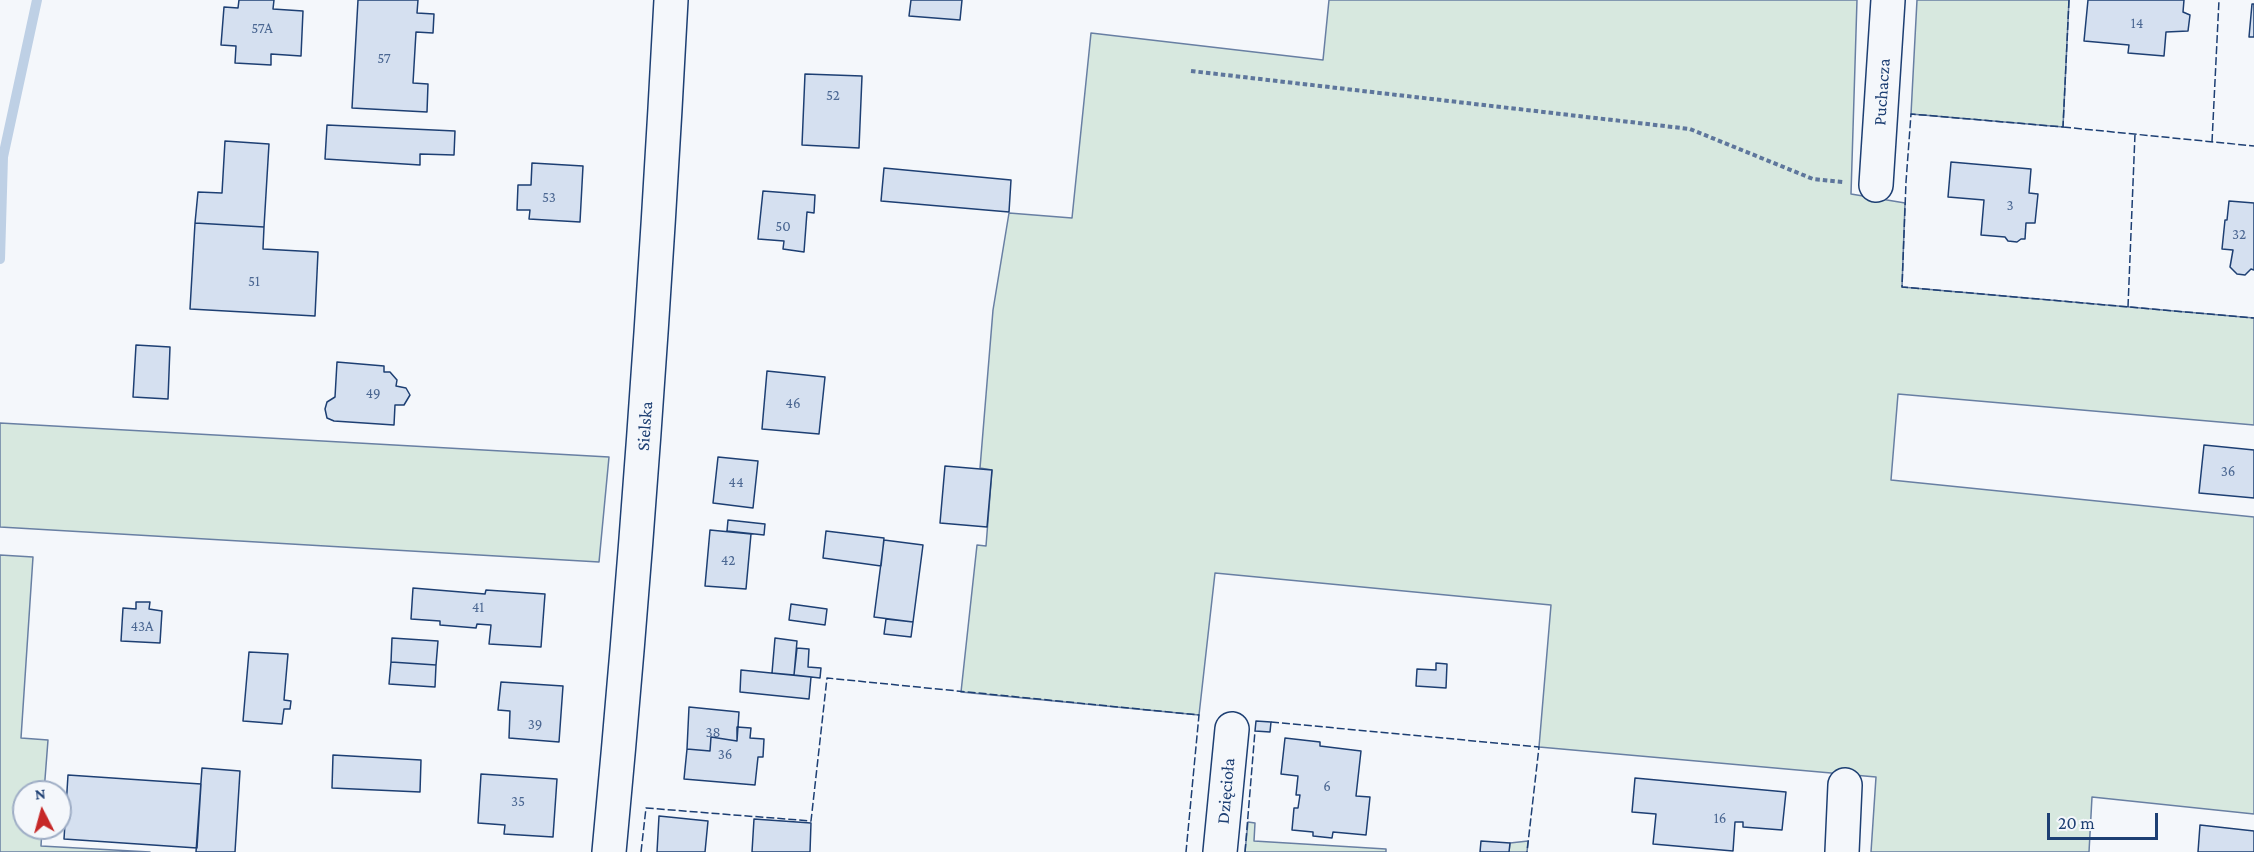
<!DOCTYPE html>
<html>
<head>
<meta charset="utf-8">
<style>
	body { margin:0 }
	#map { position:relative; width:2254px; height:852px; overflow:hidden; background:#f4f7fb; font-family:"Crimson Pro",serif }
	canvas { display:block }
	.north { position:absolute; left:12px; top:780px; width:60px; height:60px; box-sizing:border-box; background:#f4f7fb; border:2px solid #9eadc5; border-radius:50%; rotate:354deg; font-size:16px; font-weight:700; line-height:24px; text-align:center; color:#1d3f73 }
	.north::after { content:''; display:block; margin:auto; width:21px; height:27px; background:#c62828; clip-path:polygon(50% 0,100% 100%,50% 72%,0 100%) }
	.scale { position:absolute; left:2047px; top:813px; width:111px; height:27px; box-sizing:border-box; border:3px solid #1d3f73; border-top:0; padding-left:8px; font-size:18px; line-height:21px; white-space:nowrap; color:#1d3f73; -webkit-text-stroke:4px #f4f7fb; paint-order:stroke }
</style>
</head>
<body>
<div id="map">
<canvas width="2254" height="852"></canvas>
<div class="north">N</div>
<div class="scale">20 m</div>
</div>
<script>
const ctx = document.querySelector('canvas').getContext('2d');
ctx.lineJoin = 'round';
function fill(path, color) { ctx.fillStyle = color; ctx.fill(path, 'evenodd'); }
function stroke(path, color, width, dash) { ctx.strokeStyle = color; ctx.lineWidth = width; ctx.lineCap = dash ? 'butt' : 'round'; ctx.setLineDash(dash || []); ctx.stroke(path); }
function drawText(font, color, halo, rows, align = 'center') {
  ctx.font = font + ' "Crimson Pro",serif'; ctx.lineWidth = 4.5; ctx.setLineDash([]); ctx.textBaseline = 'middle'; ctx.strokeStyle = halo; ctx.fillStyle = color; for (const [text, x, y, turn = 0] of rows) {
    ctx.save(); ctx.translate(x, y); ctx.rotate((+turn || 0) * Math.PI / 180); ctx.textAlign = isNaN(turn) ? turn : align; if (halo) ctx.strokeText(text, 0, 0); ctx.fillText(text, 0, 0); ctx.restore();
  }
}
const green = new Path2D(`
	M 1329,0 L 1857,0 L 1851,194 L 1905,203 L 1902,287 L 2254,318 L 2254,425 L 1898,394 L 1891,480 L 2254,517 L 2254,814 L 2092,797 L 2089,852 L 1871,852 L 1876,777 L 1539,747 L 1551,605 L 1215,573 L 1199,715 L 961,692 L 977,545 L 986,546 L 992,470 L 980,468 L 993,310 L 1009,213 L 1072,218 L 1091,33 L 1323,60 Z
	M 1917,0 L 2069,0 L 2063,127 L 1911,114 Z
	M 0,423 L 609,457 L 599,562 L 0,527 Z
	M 0,555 L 33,557 L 21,738 L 48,740 L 44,792 L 24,792 L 24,828 L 42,828 L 41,846 L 150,852 L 0,852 Z
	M 1248,822 L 1255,823 L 1254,841 L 1386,849 L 1386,852 L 1245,852 Z
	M 1528,841 L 1527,852 L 1509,852 L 1510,843 Z`);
fill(green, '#d7e8df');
stroke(green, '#687fa3', 1.5);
stroke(new Path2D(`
	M 0,259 L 3,157 L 37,0`), '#bed0e5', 10);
const building = new Path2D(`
	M 239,0 L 274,0 L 273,9 L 303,11 L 301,56 L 271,54 L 271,65 L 235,63 L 236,46 L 221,45 L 224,7 L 238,8 Z
	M 358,0 L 418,0 L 417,13 L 434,14 L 433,33 L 416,32 L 413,83 L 428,84 L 427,112 L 352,108 Z
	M 911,0 L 962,0 L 960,20 L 909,16 Z
	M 2088,0 L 2184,0 L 2183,12 L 2190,15 L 2188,31 L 2166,32 L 2164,56 L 2128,53 L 2129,45 L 2084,41 Z
	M 2252,4 L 2254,4 L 2254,37 L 2249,37 Z
	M 805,74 L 862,76 L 859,148 L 802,145 Z
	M 327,125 L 455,131 L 454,155 L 420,154 L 420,165 L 325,159 Z
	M 225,141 L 269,144 L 264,227 L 195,223 L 198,192 L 222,193 Z
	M 1951,162 L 2031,169 L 2029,193 L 2038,194 L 2035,223 L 2026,223 L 2025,239 L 2021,239 L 2017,242 L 2008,241 L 2005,237 L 1981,235 L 1984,200 L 1948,197 Z
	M 532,163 L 583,166 L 580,222 L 529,219 L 530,210 L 517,210 L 518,185 L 531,185 Z
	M 884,168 L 1011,180 L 1009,212 L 881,201 Z
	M 763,191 L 815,195 L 814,213 L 807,212 L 804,252 L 783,249 L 784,241 L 758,239 Z
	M 2229,201 L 2254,203 L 2254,270 L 2251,269 L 2245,275 L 2237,274 L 2230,267 L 2233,250 L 2222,249 L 2225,220 L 2227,220 Z
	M 195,223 L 264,227 L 263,249 L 318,252 L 315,316 L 190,309 Z
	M 136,345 L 170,347 L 168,399 L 133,397 Z
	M 337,362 L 384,366 L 384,372 L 390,372 L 397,380 L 396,386 L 406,388 L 410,395 L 404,405 L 395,405 L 394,425 L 334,421 L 327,418 L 325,409 L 327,402 L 335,397 Z
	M 767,371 L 825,377 L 819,434 L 762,429 Z
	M 2204,445 L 2254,450 L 2254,498 L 2199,493 Z
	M 718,457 L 758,461 L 753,508 L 713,503 Z
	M 945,466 L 992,470 L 987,527 L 940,523 Z
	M 728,520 L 765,524 L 764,535 L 727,531 Z
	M 710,530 L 751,534 L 746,589 L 705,586 Z
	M 826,531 L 884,538 L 881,566 L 823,558 Z
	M 884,540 L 923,545 L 913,622 L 874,617 Z
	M 413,588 L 485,594 L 486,590 L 545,594 L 541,647 L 489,644 L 491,625 L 477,624 L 476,628 L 440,625 L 440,621 L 411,619 Z
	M 136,602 L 150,602 L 149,609 L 162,611 L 160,643 L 121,641 L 123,608 L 136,609 Z
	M 791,604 L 827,609 L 825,625 L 789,620 Z
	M 886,619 L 913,622 L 911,637 L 884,634 Z
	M 392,638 L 438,641 L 436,665 L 391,662 Z
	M 775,638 L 797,641 L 794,675 L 772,673 Z
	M 797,648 L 809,649 L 808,667 L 821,668 L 820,678 L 794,675 Z
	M 249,652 L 288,654 L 284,700 L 291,701 L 290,709 L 284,709 L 282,724 L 243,721 Z
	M 391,662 L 436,665 L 435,687 L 389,684 Z
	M 1436,663 L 1447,664 L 1446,688 L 1416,686 L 1417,669 L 1436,670 Z
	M 741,670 L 811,677 L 809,699 L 740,692 Z
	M 501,682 L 563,686 L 559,742 L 509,738 L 510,711 L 498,710 Z
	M 689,707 L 739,712 L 737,741 L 711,737 L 710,751 L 687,749 Z
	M 1256,721 L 1271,722 L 1270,732 L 1255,731 Z
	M 737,727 L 751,728 L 750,738 L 764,739 L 763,757 L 758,757 L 755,785 L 684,779 L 687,749 L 710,751 L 711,737 L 737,741 Z
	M 1285,738 L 1320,742 L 1320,746 L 1361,751 L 1356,796 L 1370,797 L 1366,835 L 1333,832 L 1332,838 L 1313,836 L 1313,832 L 1292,830 L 1294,808 L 1298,808 L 1300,795 L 1296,795 L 1298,776 L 1281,774 Z
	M 333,755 L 421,760 L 420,792 L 332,788 Z
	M 202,768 L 240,771 L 235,852 L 196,852 Z
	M 481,774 L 557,779 L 553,837 L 504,834 L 505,825 L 478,823 Z
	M 68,775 L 201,784 L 197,848 L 64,839 Z
	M 1635,778 L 1786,792 L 1782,830 L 1743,827 L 1743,822 L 1735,822 L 1733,851 L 1653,844 L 1656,814 L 1632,812 Z
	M 659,816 L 708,821 L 705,852 L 657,852 Z
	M 754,819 L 811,823 L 810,852 L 752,852 Z
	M 2200,825 L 2254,831 L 2254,852 L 2198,852 Z
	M 1481,841 L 1510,843 L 1509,852 L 1480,852 Z`);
fill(building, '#d5e0f0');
stroke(building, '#1d3f73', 1.5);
const minor = new Path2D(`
	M 1876,185 L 1888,0
	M 609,852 C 636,568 656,284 671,0
	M 1220,852 L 1232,729
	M 1842,852 L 1845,785`);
stroke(minor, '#1d3f73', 36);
stroke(new Path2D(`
	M 1191,71 L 1690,129 L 1813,179 L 1843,182`), '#5e769c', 4, [4.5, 3]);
stroke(minor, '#f4f7fb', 33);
stroke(new Path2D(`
	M 2069,0 L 2063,127 L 1911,114 L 1906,182 L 1902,287 L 2254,318
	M 2063,127 L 2254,146
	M 2212,142 L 2219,0
	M 2128,307 L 2135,134
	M 1271,722 L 1539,747 L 1527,852
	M 641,852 L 646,808 L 811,821 L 827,678 L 1199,715 L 1186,852
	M 1245,852 L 1255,731`), '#1d3f73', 1.5, [8, 3]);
drawText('15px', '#4b6792', null, [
	["14",2137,23],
	["57A",262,28],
	["57",384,58],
	["52",833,95],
	["53",549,197],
	["3",2010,205],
	["50",783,226],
	["32",2239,234],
	["51",254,281],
	["49",373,393],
	["46",793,403],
	["36",2228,471],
	["44",736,482],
	["42",728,560],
	["41",478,607],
	["43A",142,626],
	["39",535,724],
	["38",713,732],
	["36",725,754],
	["6",1327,786],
	["35",518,801],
	["16",1720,818]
]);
drawText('18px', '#1d3f73', '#f4f7fb', [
	["Puchacza",1882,92,-86],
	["Sielska",645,426,-86],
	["Dzięcioła",1226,791,-85]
]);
</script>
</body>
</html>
